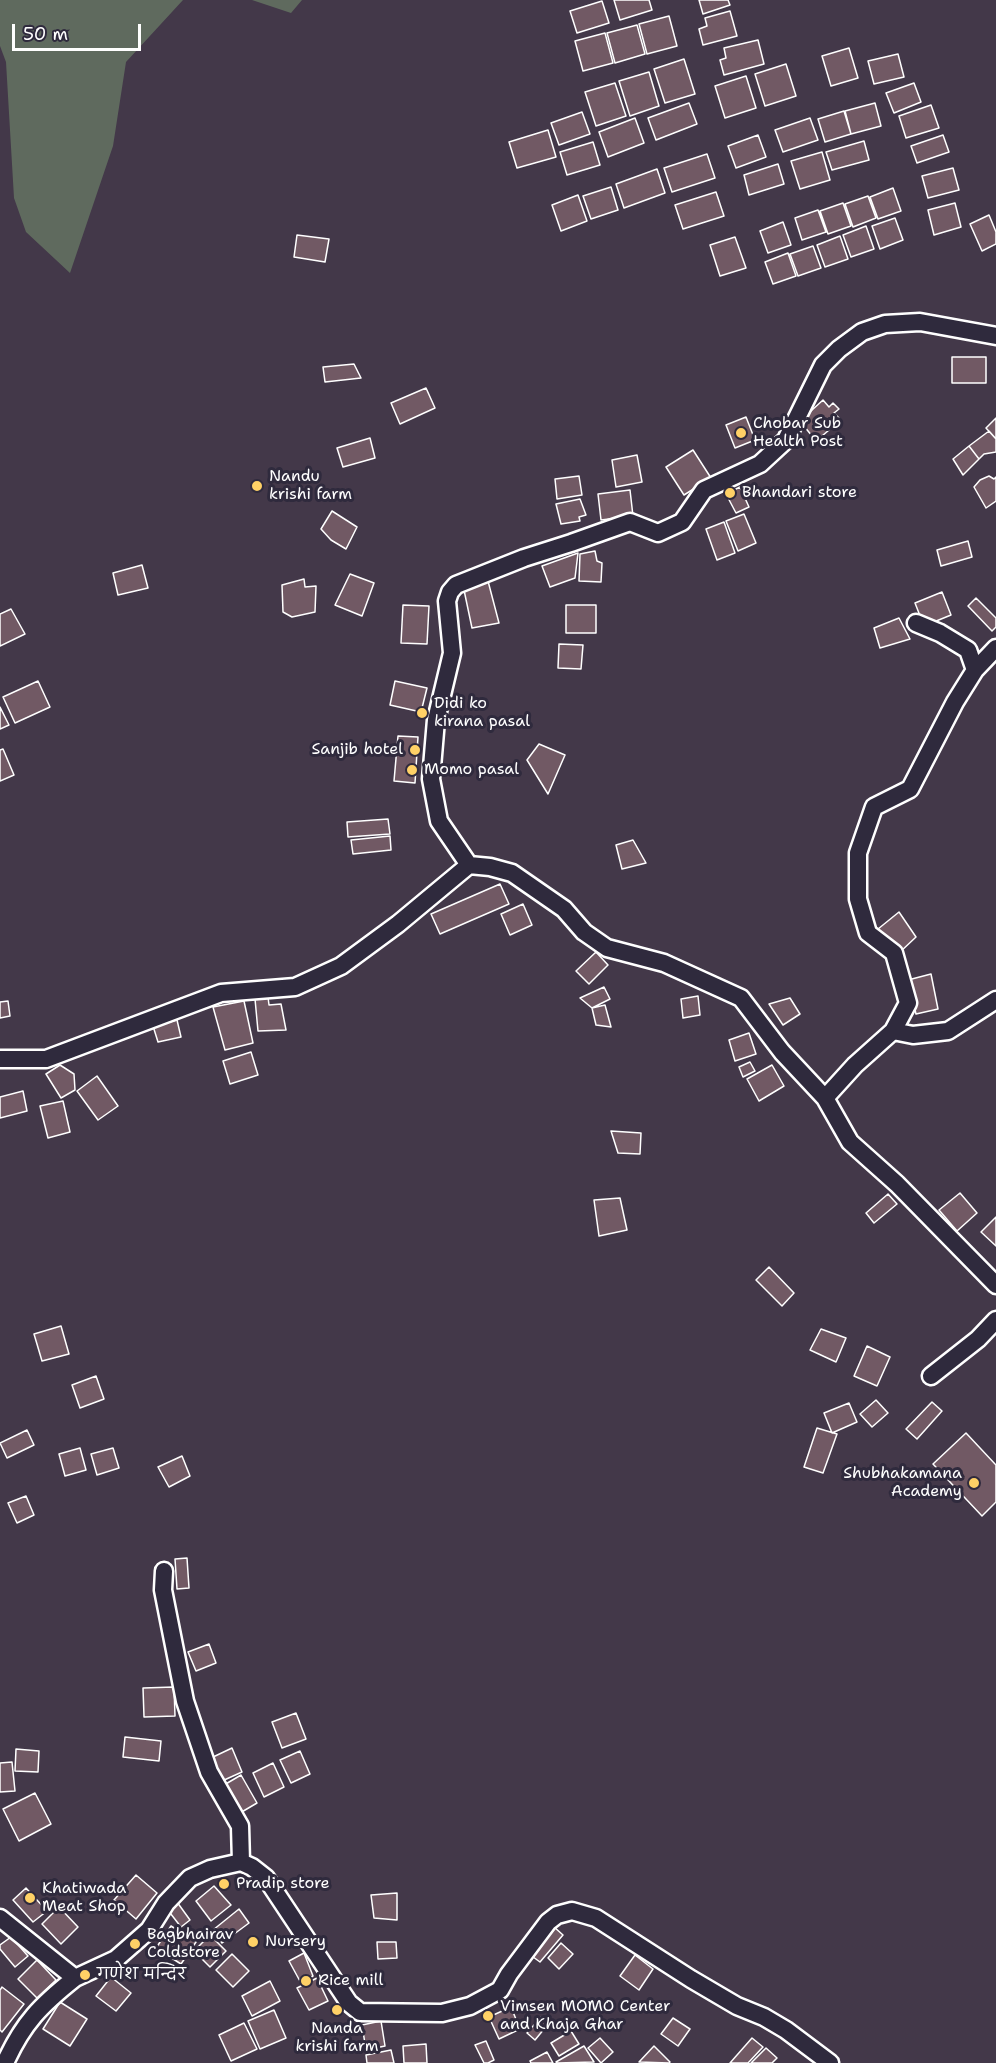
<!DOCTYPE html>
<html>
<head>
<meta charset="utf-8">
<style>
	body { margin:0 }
	#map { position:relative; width:996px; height:2063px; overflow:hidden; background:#433849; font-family:"Shantell Sans",sans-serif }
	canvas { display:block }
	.scale { position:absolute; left:12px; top:24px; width:129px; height:27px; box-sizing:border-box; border:3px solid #fff; border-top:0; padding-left:8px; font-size:18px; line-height:21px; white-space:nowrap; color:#fff; -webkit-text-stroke:4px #2f2a3d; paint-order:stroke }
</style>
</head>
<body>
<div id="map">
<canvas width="996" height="2063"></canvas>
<div class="scale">50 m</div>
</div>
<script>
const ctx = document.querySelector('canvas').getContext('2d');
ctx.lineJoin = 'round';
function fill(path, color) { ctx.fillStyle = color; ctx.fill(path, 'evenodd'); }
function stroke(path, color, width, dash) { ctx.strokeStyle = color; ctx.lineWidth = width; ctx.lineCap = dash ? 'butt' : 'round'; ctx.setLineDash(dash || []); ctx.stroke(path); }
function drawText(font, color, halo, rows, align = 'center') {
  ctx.font = font + ' "Shantell Sans","Playpen Sans Deva",sans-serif'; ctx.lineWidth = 6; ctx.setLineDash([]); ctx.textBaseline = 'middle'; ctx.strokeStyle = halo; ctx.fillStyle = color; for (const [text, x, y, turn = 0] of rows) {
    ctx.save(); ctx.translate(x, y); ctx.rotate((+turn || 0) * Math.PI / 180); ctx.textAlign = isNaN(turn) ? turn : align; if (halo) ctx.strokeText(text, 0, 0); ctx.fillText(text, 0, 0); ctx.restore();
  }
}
fill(new Path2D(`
	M 0,0 L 183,0 L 126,62 L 113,146 L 70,273 L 26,232 L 14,198 L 6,62 L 0,46 Z
	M 252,0 L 302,0 L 291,13 Z`), '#5f6a5e');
const building = new Path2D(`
	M 614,0 L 649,0 L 652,10 L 620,20 Z
	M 699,0 L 728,0 L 730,5 L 703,14 Z
	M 602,1 L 609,23 L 577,33 L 570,11 Z
	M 730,11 L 737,36 L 703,45 L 699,29 L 707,26 L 705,18 Z
	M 669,16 L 677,46 L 647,54 L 639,24 Z
	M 637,25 L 645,54 L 615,63 L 607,33 Z
	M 605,33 L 613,63 L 583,71 L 575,41 Z
	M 758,40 L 764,64 L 724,75 L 720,60 L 726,58 L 724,48 Z
	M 849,48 L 858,78 L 831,86 L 822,56 Z
	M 898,54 L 904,77 L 874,84 L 868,61 Z
	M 684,59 L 695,94 L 665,103 L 654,69 Z
	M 786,64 L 796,96 L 765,106 L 755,74 Z
	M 649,72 L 659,106 L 630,116 L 619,81 Z
	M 746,76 L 756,108 L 725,118 L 715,86 Z
	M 615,83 L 626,116 L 596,126 L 585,92 Z
	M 914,83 L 921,102 L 894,113 L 886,93 Z
	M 689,103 L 697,124 L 656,140 L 648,118 Z
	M 875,103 L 881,126 L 851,134 L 845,111 Z
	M 931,105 L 939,128 L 906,138 L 899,116 Z
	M 844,111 L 851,134 L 825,142 L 818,119 Z
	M 582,112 L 590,134 L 559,145 L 551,123 Z
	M 635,118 L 644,143 L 608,157 L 599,132 Z
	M 810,118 L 818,140 L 783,152 L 775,130 Z
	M 548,130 L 556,157 L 517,168 L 509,142 Z
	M 758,135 L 766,157 L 736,168 L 728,146 Z
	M 943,135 L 949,152 L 917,163 L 911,146 Z
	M 864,141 L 869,160 L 832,170 L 826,152 Z
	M 593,142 L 600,165 L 567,175 L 560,152 Z
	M 822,152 L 830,180 L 800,189 L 791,161 Z
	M 707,154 L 715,178 L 672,192 L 664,168 Z
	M 778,164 L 784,184 L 749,195 L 744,175 Z
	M 953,168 L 959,190 L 928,198 L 922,176 Z
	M 657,169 L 665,193 L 624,208 L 616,184 Z
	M 611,187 L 618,210 L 591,219 L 583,196 Z
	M 893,188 L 901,211 L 878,219 L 870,197 Z
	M 716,192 L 724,216 L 683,229 L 675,205 Z
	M 578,195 L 587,221 L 561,231 L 552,205 Z
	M 868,196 L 876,218 L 853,227 L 845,204 Z
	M 843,203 L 851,226 L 828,234 L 820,211 Z
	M 955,203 L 961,227 L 934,235 L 928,210 Z
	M 818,210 L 826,232 L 802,240 L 795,218 Z
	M 989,215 L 996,232 L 996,244 L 982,251 L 970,224 Z
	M 895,218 L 903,240 L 880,249 L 872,226 Z
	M 783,222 L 791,245 L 768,253 L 760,231 Z
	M 866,226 L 874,249 L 851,257 L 843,235 Z
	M 297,235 L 329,239 L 325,262 L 294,257 Z
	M 840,236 L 848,259 L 825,267 L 817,245 Z
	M 735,237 L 746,268 L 720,276 L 710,245 Z
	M 813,246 L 821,268 L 798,276 L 790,254 Z
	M 788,253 L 796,276 L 773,284 L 765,262 Z
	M 952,357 L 986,357 L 986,383 L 952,383 Z
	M 354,364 L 361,378 L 325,382 L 323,367 Z
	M 426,388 L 435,408 L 400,424 L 391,403 Z
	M 823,400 L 829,407 L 833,403 L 839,409 L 834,413 L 841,420 L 816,441 L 800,421 Z
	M 746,417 L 755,440 L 735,448 L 726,425 Z
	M 996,418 L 996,439 L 986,428 Z
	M 989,431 L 996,439 L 996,452 L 984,454 L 979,459 L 969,446 Z
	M 370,438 L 375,458 L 343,467 L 337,448 Z
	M 969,446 L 979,459 L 963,475 L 953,459 Z
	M 693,450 L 711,478 L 684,495 L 666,467 Z
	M 637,455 L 642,482 L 616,487 L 612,460 Z
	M 579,476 L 582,495 L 557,499 L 555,479 Z
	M 989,476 L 994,479 L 996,477 L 996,501 L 986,508 L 974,487 L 980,480 Z
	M 740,487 L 749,507 L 736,513 L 726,494 Z
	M 630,490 L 633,516 L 601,520 L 598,494 Z
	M 580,499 L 586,515 L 579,517 L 580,521 L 561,524 L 556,504 Z
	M 332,511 L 357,527 L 346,549 L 331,540 L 321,529 Z
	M 744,514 L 756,543 L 738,551 L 726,521 Z
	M 724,522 L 735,553 L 717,560 L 706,529 Z
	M 968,541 L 972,557 L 941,566 L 937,550 Z
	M 595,551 L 597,561 L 602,563 L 601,582 L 579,581 L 580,554 Z
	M 578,553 L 575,578 L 550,587 L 542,566 Z
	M 142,565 L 148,588 L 118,595 L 113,573 Z
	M 350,574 L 374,583 L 362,616 L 335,605 Z
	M 304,579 L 305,587 L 316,586 L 315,612 L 292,617 L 283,612 L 282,585 Z
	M 488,581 L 499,623 L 472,628 L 464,590 Z
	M 942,592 L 951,615 L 924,626 L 915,603 Z
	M 976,598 L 996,618 L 996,627 L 992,631 L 968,606 Z
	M 403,605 L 429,606 L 427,644 L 401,643 Z
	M 566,605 L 596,605 L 596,633 L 566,633 Z
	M 11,609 L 25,634 L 0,646 L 0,614 Z
	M 899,618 L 910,639 L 880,648 L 874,628 Z
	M 559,644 L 583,645 L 581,669 L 558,668 Z
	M 38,681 L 50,707 L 15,723 L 3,697 Z
	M 395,681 L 427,688 L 421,712 L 390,705 Z
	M 0,707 L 9,725 L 0,729 Z
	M 398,736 L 418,737 L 415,783 L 394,781 Z
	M 539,744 L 565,755 L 548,794 L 527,760 Z
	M 3,749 L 14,775 L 0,781 L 0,750 Z
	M 388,819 L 390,834 L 348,837 L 347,822 Z
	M 390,836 L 391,850 L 353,854 L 351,840 Z
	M 633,840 L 646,863 L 622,869 L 616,845 Z
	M 500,884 L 509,904 L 440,934 L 431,914 Z
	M 523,904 L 532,925 L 510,935 L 501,914 Z
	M 899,912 L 916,937 L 899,953 L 878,929 Z
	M 596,952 L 608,965 L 589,984 L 576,971 Z
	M 931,974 L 938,1009 L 916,1014 L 908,980 Z
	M 604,987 L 610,999 L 592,1008 L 580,998 Z
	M 698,996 L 700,1015 L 683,1018 L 681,999 Z
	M 268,997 L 269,1005 L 281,1004 L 286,1030 L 258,1031 L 255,999 Z
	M 790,998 L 800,1014 L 783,1025 L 769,1004 Z
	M 8,1001 L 10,1016 L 0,1018 L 0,1002 Z
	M 244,1001 L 253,1043 L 225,1050 L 213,1007 Z
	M 605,1005 L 611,1027 L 596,1025 L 592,1008 Z
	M 177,1020 L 181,1037 L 158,1042 L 153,1026 Z
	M 749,1033 L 756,1054 L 735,1061 L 729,1040 Z
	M 251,1052 L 258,1075 L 230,1084 L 223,1061 Z
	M 750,1062 L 755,1071 L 743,1077 L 739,1067 Z
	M 60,1065 L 74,1074 L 75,1090 L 61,1098 L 46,1074 Z
	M 772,1065 L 784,1086 L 759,1101 L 747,1079 Z
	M 97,1076 L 118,1106 L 98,1120 L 77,1091 Z
	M 23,1091 L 27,1111 L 0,1118 L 0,1097 Z
	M 63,1101 L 70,1132 L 48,1138 L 40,1106 Z
	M 611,1131 L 641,1133 L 640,1154 L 618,1153 Z
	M 960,1193 L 977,1213 L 957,1231 L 939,1210 Z
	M 888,1194 L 897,1204 L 874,1223 L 866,1213 Z
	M 620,1198 L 627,1230 L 599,1236 L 594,1200 Z
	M 996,1217 L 996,1246 L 981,1232 Z
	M 769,1267 L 794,1293 L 782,1306 L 756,1280 Z
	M 61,1326 L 69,1354 L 42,1361 L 34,1334 Z
	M 821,1329 L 846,1338 L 836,1362 L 810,1350 Z
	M 867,1346 L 890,1357 L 877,1386 L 854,1376 Z
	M 96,1376 L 104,1399 L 80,1408 L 72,1385 Z
	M 876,1400 L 888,1413 L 872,1427 L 860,1414 Z
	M 932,1402 L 942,1411 L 917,1439 L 906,1429 Z
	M 849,1403 L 857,1422 L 832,1433 L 824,1413 Z
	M 817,1428 L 837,1434 L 823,1473 L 804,1467 Z
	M 27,1430 L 34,1445 L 7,1458 L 0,1443 Z
	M 966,1433 L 996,1465 L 996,1502 L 982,1516 L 933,1464 Z
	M 80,1448 L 86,1470 L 65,1476 L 59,1454 Z
	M 113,1448 L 119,1468 L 97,1475 L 91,1454 Z
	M 182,1456 L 190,1476 L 169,1487 L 158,1467 Z
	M 26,1496 L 34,1515 L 17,1523 L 8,1503 Z
	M 187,1558 L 189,1588 L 177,1589 L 175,1559 Z
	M 209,1644 L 216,1663 L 196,1671 L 188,1652 Z
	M 174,1687 L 175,1716 L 144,1717 L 143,1688 Z
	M 296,1713 L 306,1739 L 282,1748 L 272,1722 Z
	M 125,1737 L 161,1741 L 159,1761 L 123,1757 Z
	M 232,1748 L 242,1772 L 222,1781 L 211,1758 Z
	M 16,1749 L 39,1751 L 38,1772 L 15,1771 Z
	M 300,1751 L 310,1774 L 291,1783 L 280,1760 Z
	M 12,1762 L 15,1791 L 0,1792 L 0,1763 Z
	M 273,1763 L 284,1787 L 264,1797 L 253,1773 Z
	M 241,1775 L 257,1803 L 240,1813 L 224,1785 Z
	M 35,1793 L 51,1824 L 19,1841 L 3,1809 Z
	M 136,1875 L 157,1893 L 136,1919 L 114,1900 Z
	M 214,1886 L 231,1905 L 211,1921 L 196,1901 Z
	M 26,1888 L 47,1911 L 33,1922 L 13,1900 Z
	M 397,1893 L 397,1920 L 374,1918 L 371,1895 Z
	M 177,1902 L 190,1920 L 181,1927 L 167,1909 Z
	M 59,1907 L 78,1927 L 61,1944 L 42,1924 Z
	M 239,1909 L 249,1923 L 222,1943 L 213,1930 Z
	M 171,1926 L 196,1942 L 181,1964 L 156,1948 Z
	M 553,1926 L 563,1935 L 540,1962 L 529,1954 Z
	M 210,1935 L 226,1951 L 210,1967 L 194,1951 Z
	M 11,1937 L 28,1956 L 15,1967 L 0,1949 L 0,1945 Z
	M 377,1942 L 396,1942 L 397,1958 L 378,1959 Z
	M 561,1943 L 573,1954 L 559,1969 L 548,1958 Z
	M 304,1953 L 313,1976 L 301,1983 L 289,1961 Z
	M 232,1954 L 249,1971 L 233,1987 L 216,1970 Z
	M 635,1955 L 653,1969 L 639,1990 L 620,1976 Z
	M 37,1960 L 56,1980 L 37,1998 L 18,1979 Z
	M 111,1977 L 131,1993 L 116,2011 L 96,1996 Z
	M 317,1978 L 328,2001 L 309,2010 L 297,1988 Z
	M 270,1981 L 280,2001 L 252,2016 L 242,1996 Z
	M 2,1987 L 24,2004 L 2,2032 L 0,2030 L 0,1990 Z
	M 60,2002 L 87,2019 L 70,2046 L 43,2029 Z
	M 511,2007 L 520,2029 L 499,2039 L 489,2017 Z
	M 274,2010 L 286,2038 L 260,2049 L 248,2021 Z
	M 541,2017 L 549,2023 L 535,2040 L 527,2033 Z
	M 673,2018 L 690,2029 L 678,2046 L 661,2034 Z
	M 381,2021 L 385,2046 L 366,2050 L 362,2025 Z
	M 244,2023 L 257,2049 L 231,2061 L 219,2035 Z
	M 571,2031 L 579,2044 L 559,2056 L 551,2043 Z
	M 600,2038 L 613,2052 L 601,2063 L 588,2048 Z
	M 752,2038 L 763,2047 L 748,2063 L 730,2063 Z
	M 486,2041 L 494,2060 L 488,2063 L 484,2063 L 475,2045 Z
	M 426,2044 L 427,2063 L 404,2063 L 403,2046 Z
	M 584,2046 L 594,2062 L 557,2063 L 556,2062 Z
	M 654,2046 L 670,2062 L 669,2063 L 639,2062 Z
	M 766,2048 L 777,2058 L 772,2063 L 751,2063 Z
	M 391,2050 L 394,2063 L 367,2063 L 366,2055 Z
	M 547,2052 L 553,2063 L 531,2063 L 530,2061 Z`);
fill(building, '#715964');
stroke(building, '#fff', 1.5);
const minor = new Path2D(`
	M 975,670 L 996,648
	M 469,865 L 439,821 L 431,779 L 436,720 L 452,653 L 447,601 L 450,592 L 456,585 L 524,558 L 571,543 L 630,522 L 658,533 L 682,522 L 704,490 L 760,464 L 786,440 L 823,365 L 839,349 L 862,332 L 885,324 L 920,322 L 996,336
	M 893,1031 L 908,1003 L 894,953 L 868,933 L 858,899 L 858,853 L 874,807 L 910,789 L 955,702 L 975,670 L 968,650 L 940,633 L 916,623
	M 0,1059 L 46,1059 L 221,993 L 295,987 L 341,966 L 398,924 L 469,865 L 490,867 L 512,873 L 564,909 L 584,932 L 607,948 L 664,963 L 741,998 L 782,1052 L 825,1098 L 850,1142 L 897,1184 L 996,1285
	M 825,1098 L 855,1065 L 893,1031 L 913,1035 L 948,1031 L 996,1000
	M 931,1376 L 978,1339 L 996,1320
	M 164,1571 L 163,1590 L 185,1701 L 209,1772 L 240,1826 L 241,1862
	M 0,1918 L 75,1978 L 116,1959 L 149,1930 L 166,1903 L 190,1878 L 210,1869 L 241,1862 L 252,1867 L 266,1878 L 349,2003 L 360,2012 L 442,2013 L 470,2006 L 500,1990 L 509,1974 L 548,1922 L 557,1915 L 572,1911 L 596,1918 L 691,1979 L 737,2006 L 764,2017 L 786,2030 L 830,2063
	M 5,2063 C 23,2023 41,2005 75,1978`);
stroke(minor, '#fff', 21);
stroke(minor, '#2f2a3d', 16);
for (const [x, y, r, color] of [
	[741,433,6,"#ffd166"],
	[257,486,6,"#ffd166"],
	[730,493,6,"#ffd166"],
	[422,713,6,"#ffd166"],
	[415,750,6,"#ffd166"],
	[412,770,6,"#ffd166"],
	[974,1483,6,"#ffd166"],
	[224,1884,6,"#ffd166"],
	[30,1898,6,"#ffd166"],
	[253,1942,6,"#ffd166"],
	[135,1944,6,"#ffd166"],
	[85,1975,6,"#ffd166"],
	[306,1981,6,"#ffd166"],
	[337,2010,6,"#ffd166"],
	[488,2016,6,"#ffd166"]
]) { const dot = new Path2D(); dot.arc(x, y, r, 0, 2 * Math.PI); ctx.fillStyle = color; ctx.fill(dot); stroke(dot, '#2f2a3d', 2); }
drawText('16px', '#fff', '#2f2a3d', [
	["Chobar Sub",753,424],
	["Health Post",753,442],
	["Nandu",269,477],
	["krishi farm",269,495],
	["Bhandari store",742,493],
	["Didi ko",434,704],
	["kirana pasal",434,722],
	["Sanjib hotel",403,750,"right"],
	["Momo pasal",424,770],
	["Shubhakamana",962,1474,"right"],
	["Academy",962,1492,"right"],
	["Pradip store",236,1884],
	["Khatiwada",42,1889],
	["Meat Shop",42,1907],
	["Bagbhairav",147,1935],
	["Coldstore",147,1953],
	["Nursery",265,1942],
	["गणेश मन्दिर",97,1975],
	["Rice mill",318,1981],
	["Vimsen MOMO Center",500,2007],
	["and Khaja Ghar",500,2025],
	["Nanda",337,2029,"center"],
	["krishi farm",337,2047,"center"]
], 'left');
</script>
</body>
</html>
